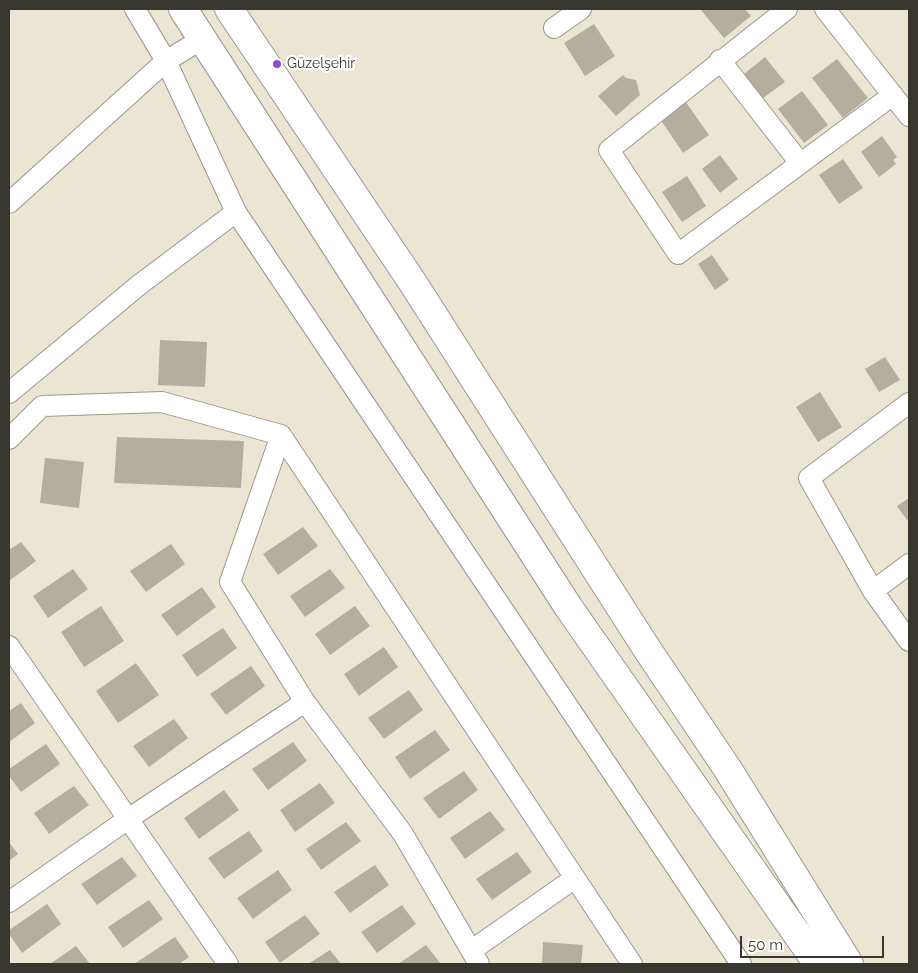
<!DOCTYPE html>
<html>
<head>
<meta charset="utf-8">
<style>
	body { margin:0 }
	#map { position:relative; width:918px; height:973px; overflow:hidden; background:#ebe6d4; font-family:Raleway,sans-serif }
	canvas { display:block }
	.frame { position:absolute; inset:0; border:10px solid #38372f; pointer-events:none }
	.scale { position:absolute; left:740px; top:936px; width:144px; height:22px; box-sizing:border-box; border:2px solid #38372f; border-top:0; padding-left:6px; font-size:15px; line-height:18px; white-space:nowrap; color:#38372f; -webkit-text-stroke:4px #fff; paint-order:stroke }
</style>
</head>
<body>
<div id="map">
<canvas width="918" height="973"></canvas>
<div class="frame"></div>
<div class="scale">50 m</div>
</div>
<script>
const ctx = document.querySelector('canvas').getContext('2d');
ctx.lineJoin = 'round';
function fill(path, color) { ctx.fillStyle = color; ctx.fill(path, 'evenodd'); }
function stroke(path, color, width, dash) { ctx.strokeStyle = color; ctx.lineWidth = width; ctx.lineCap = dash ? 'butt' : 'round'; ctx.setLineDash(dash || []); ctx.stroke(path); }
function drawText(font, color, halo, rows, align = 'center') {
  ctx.font = font + ' Raleway,sans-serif'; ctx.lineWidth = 4.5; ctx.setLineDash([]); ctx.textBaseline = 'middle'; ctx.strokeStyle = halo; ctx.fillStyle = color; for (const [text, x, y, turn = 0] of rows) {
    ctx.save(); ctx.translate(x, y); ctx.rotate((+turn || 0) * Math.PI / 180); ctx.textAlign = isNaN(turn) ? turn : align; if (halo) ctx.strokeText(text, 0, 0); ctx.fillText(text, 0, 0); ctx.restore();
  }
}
fill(new Path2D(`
	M 700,9 L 745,9 L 751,16 L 724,38 Z
	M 594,24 L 615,56 L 585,76 L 564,43 Z
	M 765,57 L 785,82 L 763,98 L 744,74 Z
	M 837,59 L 868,98 L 843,118 L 812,78 Z
	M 623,75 L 626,78 L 636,80 L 640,95 L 616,116 L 598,96 Z
	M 802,91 L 828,125 L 804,143 L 778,109 Z
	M 685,101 L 709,135 L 683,153 L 660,119 Z
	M 882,136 L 897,157 L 893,160 L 896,164 L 879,177 L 861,152 Z
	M 720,155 L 738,179 L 720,193 L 702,169 Z
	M 843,159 L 863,188 L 839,204 L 819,175 Z
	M 687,176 L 706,206 L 682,222 L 662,192 Z
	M 712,255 L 729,280 L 715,290 L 698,264 Z
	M 160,340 L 207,342 L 205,387 L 158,385 Z
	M 885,357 L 900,380 L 879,392 L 865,369 Z
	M 820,392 L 842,427 L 818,442 L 796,407 Z
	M 117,437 L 244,441 L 241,488 L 114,483 Z
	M 45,458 L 84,462 L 79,508 L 40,503 Z
	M 909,498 L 909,519 L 907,520 L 897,506 Z
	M 303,527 L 318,546 L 278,575 L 263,554 Z
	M 21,542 L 36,561 L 9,581 L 9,550 Z
	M 171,544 L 185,564 L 146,592 L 130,571 Z
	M 73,569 L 88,589 L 48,618 L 33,596 Z
	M 330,569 L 345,588 L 305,617 L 290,596 Z
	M 202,587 L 216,607 L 177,636 L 161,615 Z
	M 101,606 L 124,641 L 84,667 L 61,632 Z
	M 355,606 L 370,626 L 330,655 L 315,634 Z
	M 223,628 L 237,648 L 197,677 L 182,655 Z
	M 384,647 L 398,667 L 359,696 L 344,674 Z
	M 136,663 L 159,695 L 118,723 L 96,691 Z
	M 251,666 L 265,686 L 226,715 L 210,694 Z
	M 409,690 L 423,710 L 384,739 L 368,718 Z
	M 21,703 L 35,723 L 9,742 L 9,711 Z
	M 174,719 L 188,738 L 149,767 L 133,746 Z
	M 435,730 L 450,750 L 410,779 L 395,757 Z
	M 293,742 L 307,761 L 268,790 L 252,769 Z
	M 46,744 L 60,764 L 21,792 L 9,776 L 9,769 Z
	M 464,771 L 478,790 L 439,819 L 423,798 Z
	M 320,783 L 335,803 L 295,832 L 280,810 Z
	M 74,786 L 89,805 L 49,834 L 34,813 Z
	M 224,790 L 239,810 L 199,839 L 184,818 Z
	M 490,811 L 505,830 L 465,859 L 450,838 Z
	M 346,822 L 361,841 L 321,870 L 306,849 Z
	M 249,831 L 263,851 L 224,879 L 208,858 Z
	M 9,842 L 18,854 L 9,861 Z
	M 517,852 L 532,872 L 492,900 L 476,879 Z
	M 122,857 L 137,876 L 97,905 L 81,884 Z
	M 375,865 L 389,885 L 350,913 L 334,892 Z
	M 278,870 L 292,890 L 253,919 L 237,898 Z
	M 149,900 L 163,919 L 123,948 L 108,927 Z
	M 47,904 L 61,924 L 22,953 L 9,934 L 9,930 Z
	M 402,905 L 416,924 L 377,953 L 361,932 Z
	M 305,915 L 320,934 L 280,963 L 265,942 Z
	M 175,937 L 189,957 L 179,964 L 134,964 Z
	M 543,942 L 583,945 L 581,964 L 542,964 Z
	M 426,945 L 441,964 L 398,964 Z
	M 76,946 L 90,964 L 50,964 Z
	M 330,950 L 341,964 L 308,964 Z`), '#b3ae9d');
const minor = new Path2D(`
	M 135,9 L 166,61 L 236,212 L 741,964
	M 787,9 L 609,150 L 678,254 L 893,95
	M 825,9 L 909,116
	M 554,28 L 581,9
	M 720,60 L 800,163
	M 9,203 L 166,61 L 202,39
	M 9,393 L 139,285 L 236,212
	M 909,403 L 809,478 L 873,591 L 909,641
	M 281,435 L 632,964
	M 9,439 L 42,406 L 162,402 L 281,435 L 230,582 L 305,702 L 403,834 L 479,964
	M 873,591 L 909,564
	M 9,646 L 228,964
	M 9,902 L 128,819 L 305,702
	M 472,950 L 575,878`);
const highway = new Path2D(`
	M 183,9 L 569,608 L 818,964
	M 229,9 L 411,280 L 647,649 L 727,768 L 849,964`);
stroke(minor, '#9c9786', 22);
stroke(highway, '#9c9786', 30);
stroke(minor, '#fff', 20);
stroke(highway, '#fff', 28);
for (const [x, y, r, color] of [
	[277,64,5,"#8c4fc6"]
]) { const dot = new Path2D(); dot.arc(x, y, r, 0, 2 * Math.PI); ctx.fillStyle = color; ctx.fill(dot); stroke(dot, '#fff', 2); }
drawText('14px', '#38372f', '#fff', [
	["Güzelşehir",287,64]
], 'left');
</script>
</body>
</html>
